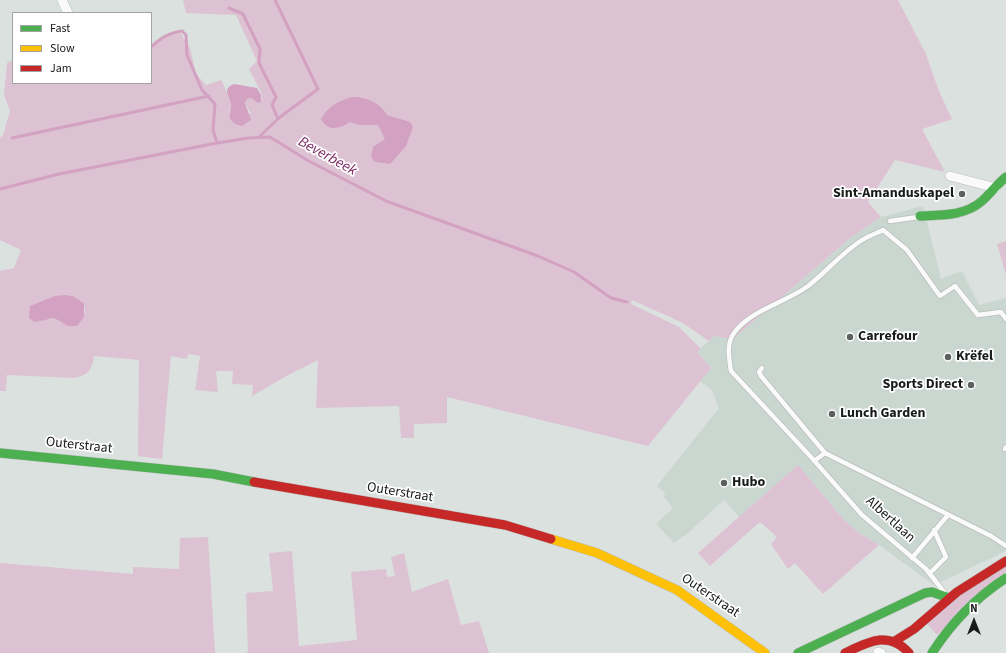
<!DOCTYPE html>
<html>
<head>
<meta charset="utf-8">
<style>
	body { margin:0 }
	#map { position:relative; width:1006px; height:653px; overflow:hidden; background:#dbe1de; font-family:"Source Sans 3",sans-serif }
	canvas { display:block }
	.legend { position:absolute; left:12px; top:12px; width:140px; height:72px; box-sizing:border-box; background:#fff; border:1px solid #a2a4a3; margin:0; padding:5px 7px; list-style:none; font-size:12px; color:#171b19 }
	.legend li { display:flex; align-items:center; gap:8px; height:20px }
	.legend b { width:20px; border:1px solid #a2a4a3 }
	.north { position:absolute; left:954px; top:601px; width:40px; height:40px; -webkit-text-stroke:3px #fff; paint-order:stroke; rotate:0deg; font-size:11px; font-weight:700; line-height:16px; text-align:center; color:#171b19 }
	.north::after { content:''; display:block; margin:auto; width:14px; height:18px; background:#171b19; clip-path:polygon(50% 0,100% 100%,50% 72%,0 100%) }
</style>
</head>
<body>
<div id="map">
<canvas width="1006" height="653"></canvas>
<ul class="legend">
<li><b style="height:5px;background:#4caf50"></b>Fast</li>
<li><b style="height:5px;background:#ffc107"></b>Slow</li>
<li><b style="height:5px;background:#c62828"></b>Jam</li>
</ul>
<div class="north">N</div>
</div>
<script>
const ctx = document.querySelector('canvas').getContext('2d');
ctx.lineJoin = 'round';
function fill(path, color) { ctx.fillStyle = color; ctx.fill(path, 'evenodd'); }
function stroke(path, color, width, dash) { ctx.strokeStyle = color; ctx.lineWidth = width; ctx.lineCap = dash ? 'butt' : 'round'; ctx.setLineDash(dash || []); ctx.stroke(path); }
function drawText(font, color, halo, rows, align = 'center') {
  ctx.font = font + ' "Source Sans 3",sans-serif'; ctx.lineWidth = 3.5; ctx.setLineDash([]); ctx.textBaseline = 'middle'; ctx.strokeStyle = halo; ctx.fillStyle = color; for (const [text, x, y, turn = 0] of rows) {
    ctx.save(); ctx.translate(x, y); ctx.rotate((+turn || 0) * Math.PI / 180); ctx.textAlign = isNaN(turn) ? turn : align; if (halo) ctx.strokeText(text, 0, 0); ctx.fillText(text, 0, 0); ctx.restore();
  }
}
fill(new Path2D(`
	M 923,206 L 941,279 L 962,271 L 979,305 L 1006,298 L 1006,551 L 934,585 L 879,545 L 859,533 L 844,520 L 798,465 L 739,517 L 724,500 L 688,533 L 674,543 L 656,524 L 673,508 L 663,496 L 666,494 L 657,486 L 719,408 L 712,390 L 700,381 L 711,368 L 697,352 L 714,336 L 734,338 L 850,238 L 881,217 Z`), '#cad6d0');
fill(new Path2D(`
	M 183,0 L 898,0 L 926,54 L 938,89 L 952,119 L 922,129 L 945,172 L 895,160 L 868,202 L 881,217 L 850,238 L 733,339 L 714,336 L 709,341 L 683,323 L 632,300 L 631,304 L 679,327 L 701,349 L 697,352 L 711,368 L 648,446 L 447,397 L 447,423 L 414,424 L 414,438 L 401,438 L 399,406 L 316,408 L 318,360 L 290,374 L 252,396 L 253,385 L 232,384 L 233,371 L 216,371 L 218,392 L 195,390 L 200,356 L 188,354 L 187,359 L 171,356 L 162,459 L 138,456 L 139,360 L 94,356 C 93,370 87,375 75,378 L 7,375 L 6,391 L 0,391 L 0,271 L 14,268 L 21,250 L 0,240 L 0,138 L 3,135 L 10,111 L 4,95 L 7,63 L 13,60 L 13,83 L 151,83 L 151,45 L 161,37 L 179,31 L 190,48 L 196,74 L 206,85 L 221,80 C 227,89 226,96 231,104 L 229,113 L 251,114 L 245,103 L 247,99 L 251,98 L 258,103 L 262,99 L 261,92 L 249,69 L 257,61 L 236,15 L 186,13 ZM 65,295 L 73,296 L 84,303 L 85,312 L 62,323 L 54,318 L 48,320 Z
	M 1006,241 L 1006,275 L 997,244 Z
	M 798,465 L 844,520 L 859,533 L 879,545 L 823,594 L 795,563 L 788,569 L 771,544 L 777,537 L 760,522 L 710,566 L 698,553 Z
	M 208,537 L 215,653 L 0,653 L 0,563 L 133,574 L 133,567 L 179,569 L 180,538 Z
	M 292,551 L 299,646 L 357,640 L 351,572 L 386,569 L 387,577 L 395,576 L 391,557 L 404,553 L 412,592 L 448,579 L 461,625 L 479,621 L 489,653 L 245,653 L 248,652 L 246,593 L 273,591 L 269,553 Z
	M 1006,565 L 1006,572 L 937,635 L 927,624 L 961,594 Z`), '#ddc2d3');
fill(new Path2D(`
	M 234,84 L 257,88 L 261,95 L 261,102 L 258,103 L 251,98 L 247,99 L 245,103 L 251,120 L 242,126 L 235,124 L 230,119 C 229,114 231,109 231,105 C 230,97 221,89 234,84 Z
	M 353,97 C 367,97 380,103 387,115 L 410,122 L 413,127 L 406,146 L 390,164 L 375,162 L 371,157 L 373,147 L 385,139 L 378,125 L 359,125 L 350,122 C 340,129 328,132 321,119 C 328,106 340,100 353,97 Z
	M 65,295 L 73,296 L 84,303 L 84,317 L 77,326 L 68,326 L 54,318 L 35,322 L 29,318 L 30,306 L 55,296 Z`), '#d3a1c1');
stroke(new Path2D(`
	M 229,8 L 243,14 L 260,49 L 259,63 L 276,97 L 272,105 L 278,119
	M 151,47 C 161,38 168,33 182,31 L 186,35 L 187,55 L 202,90 L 215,104 L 213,130 L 217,143
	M 260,136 L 280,117 L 318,89 L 275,0
	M 12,138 L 209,96
	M 0,189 L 59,174 L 217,143 L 248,138 L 270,137 L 307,160 L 386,201 L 538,256 L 574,272 L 611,298 L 627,302`), '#d3a1c1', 3);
const lane = new Path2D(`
	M 890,221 L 918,217
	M 762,368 L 759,372 L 761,376 L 825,453
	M 1005,449 L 1006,447
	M 814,461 L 825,453 L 991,536 L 1006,546
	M 912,558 L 948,515
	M 930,573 L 946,557 L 934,530
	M 944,592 L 926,569 L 862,515 L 811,457 L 731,371 C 729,358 726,344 734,333 C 750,310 787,302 808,286 C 826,272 840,255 859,242 C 866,237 875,234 883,230 L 907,250 L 940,296 L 955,286 L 978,315 L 1001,312 L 1006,319`);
const street = new Path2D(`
	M 62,0 L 68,13
	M 950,176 L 996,188
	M 878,652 L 881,653`);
const fast = new Path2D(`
	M 920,216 C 942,215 965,216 982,201 C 990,194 997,184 1006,177
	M 0,453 L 213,474 L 254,482
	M 798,653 L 925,593 L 932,592 L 949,598
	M 932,653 C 952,622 975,598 1006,578`);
const slow = new Path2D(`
	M 551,539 L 597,553 L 677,590 L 765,653`);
const jam = new Path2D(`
	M 254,482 L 505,525 L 551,539
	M 895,641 L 914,629 L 957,592 L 1006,561
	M 845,653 C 868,642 889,630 909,653`);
stroke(lane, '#b9bebb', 6);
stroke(street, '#b9bebb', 10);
stroke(fast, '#b9bebb', 10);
stroke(slow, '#b9bebb', 10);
stroke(jam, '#b9bebb', 10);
stroke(lane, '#fafafa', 4.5);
stroke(street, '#fafafa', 9);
stroke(fast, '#4caf50', 9);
stroke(slow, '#ffc107', 9);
stroke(jam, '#c62828', 9);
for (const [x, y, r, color] of [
	[962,194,4,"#5c605e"],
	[850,337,4,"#5c605e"],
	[948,357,4,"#5c605e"],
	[971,385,4,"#5c605e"],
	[832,414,4,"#5c605e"],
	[724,483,4,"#5c605e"]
]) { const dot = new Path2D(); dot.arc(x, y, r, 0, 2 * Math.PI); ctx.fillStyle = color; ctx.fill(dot); stroke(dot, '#fff', 1.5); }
drawText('bold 14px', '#171b19', '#fff', [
	["Sint-Amanduskapel",954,194,"right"],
	["Carrefour",858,337],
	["Krëfel",956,357],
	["Sports Direct",963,385,"right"],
	["Lunch Garden",840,414],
	["Hubo",732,483]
], 'left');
drawText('14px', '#171b19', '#fff', [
	["Outerstraat",79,446,6],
	["Outerstraat",400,493,9],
	["Albertlaan",890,520,42],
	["Outerstraat",710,596,34]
]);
drawText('italic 15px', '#751e5d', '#fff', [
	["Beverbeek",327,157,29]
]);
</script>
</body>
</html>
